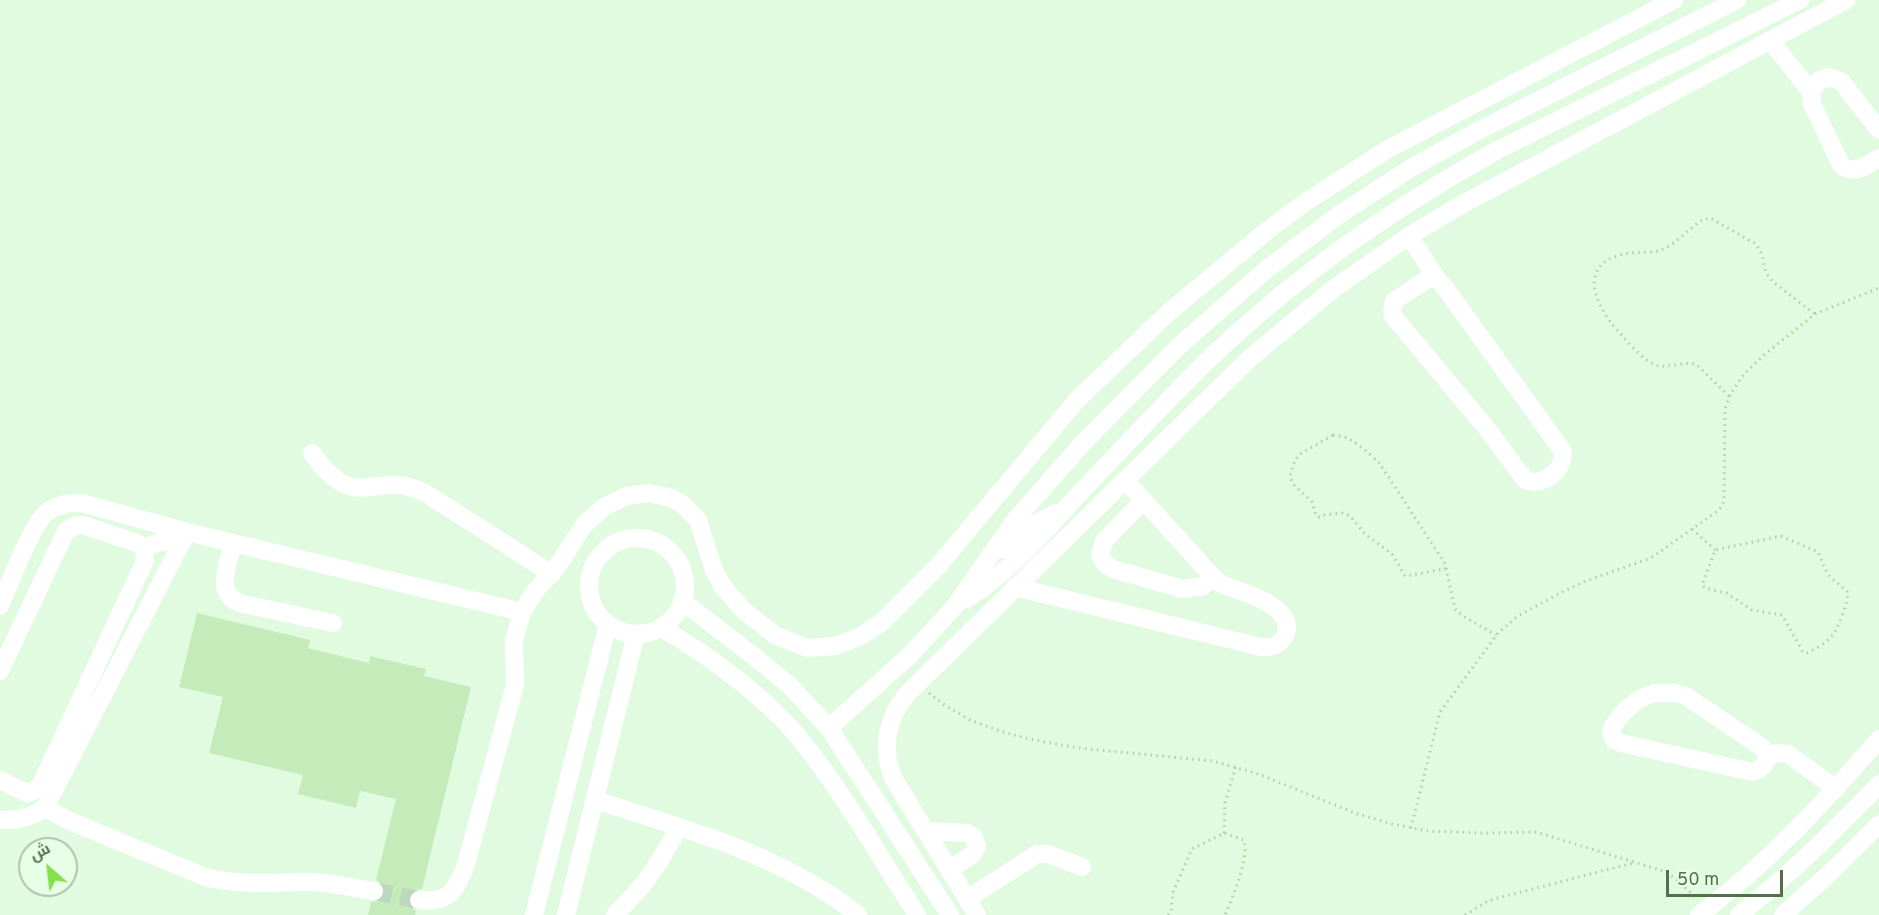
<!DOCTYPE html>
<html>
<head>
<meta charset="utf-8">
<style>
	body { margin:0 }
	#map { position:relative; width:1879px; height:915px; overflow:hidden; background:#e1fbe1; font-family:Overpass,Cairo,sans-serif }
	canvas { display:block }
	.north { position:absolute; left:18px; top:837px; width:60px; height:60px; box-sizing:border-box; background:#e7fee7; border:2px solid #acc5a8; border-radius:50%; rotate:332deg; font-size:16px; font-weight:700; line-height:24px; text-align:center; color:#54704a }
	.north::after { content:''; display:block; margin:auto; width:21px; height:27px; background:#85de4d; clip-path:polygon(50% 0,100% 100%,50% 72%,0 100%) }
	.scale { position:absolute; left:1666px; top:870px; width:117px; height:27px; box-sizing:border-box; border:3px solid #54704a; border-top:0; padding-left:8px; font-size:18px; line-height:21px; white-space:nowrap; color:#54704a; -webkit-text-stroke:4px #e7fee7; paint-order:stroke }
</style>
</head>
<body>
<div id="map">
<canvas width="1879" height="915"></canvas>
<div class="north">ش</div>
<div class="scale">50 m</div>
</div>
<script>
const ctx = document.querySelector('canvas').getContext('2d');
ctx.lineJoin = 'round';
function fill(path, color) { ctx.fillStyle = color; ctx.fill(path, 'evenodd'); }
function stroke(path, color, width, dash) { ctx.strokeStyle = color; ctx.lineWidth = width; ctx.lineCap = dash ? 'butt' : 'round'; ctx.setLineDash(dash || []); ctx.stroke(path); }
fill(new Path2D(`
	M 197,613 L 310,640 L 308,648 L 369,663 L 370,656 L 426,669 L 424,676 L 471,687 L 422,889 L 413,890 L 408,899 L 409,906 L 416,911 L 415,915 L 368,915 L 371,902 L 379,901 L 385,893 L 384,886 L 376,880 L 396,799 L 360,791 L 356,808 L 298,794 L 303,775 L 209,753 L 223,697 L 179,687 Z`), '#c4ebb9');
stroke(new Path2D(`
	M 374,891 L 419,900`), '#bed8bb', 18, [18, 9]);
stroke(new Path2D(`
	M 1729,396 L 1696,364 C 1684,362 1672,367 1660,366 C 1645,365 1622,335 1612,324 C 1593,299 1581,266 1620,255 C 1634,251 1649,254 1661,250 C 1676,244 1689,229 1702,220 L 1710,218 L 1756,244 L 1762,255 L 1766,273 L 1773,282 L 1815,314
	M 1333,435 C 1349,434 1369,453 1380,464 L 1446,565 L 1445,569 L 1405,576 L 1392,554 L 1365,534 L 1350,516 L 1342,513 L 1323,515 L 1319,517 L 1316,516 L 1312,502 L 1293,484 L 1290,476 L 1295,460 L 1300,454 Z
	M 1692,529 L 1715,550
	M 1781,536 L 1818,552 L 1828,575 L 1848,592 C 1848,602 1838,630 1831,637 C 1825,644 1815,649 1807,653 L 1803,652 L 1782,615 L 1752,610 L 1726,593 L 1705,588 L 1702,585 L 1715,550 Z
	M 1446,568 L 1455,609 L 1463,616 L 1496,635
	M 929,693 L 943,704 L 970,720 L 1000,731 L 1029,739 L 1078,748 L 1213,761 L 1258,774 L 1355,813 L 1392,824 L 1427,831 L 1484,833 L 1536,832 L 1663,871 L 1675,878 L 1695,897
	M 1411,828 L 1440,712 L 1498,633 L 1518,616 L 1564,591 L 1586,581 L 1651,558 L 1719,510 L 1724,501 L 1725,409 L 1731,393 L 1744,374 L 1765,354 L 1815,314 L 1879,288
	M 1224,833 L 1225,803 L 1236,766
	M 1168,915 L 1171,912 L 1173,892 L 1192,849 L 1224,833 L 1244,840 C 1249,860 1233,896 1225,915
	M 1465,915 L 1488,901 L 1498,898 L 1633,863`), '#aad39e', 3, [1.5, 4.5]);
stroke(new Path2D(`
	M 1770,40 L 1811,92
	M 1879,130 L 1841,81 L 1829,77 L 1818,81 L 1811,92 L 1812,104 L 1841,165 C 1855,176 1866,165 1879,158
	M 1409,236 L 1437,279
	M 1429,278 L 1437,279 L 1443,285 L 1562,450 C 1567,469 1542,488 1525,480 L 1488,430 L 1393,316 L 1392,311 L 1394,301 Z
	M 312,453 C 318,461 325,471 333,477 C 357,496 371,484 396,485 C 407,485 417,489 427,494 L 552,574
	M 1144,500 L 1104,541 L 1100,555 L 1105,564 L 1113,569 L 1183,589 L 1203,586 L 1214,578
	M589 586a48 48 0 1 1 96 0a48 48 0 1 1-96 0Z
	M 233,543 C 228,565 213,595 243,604 L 333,623
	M 142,548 L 167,540 L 182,541
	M 1002,549 L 1035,524 L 1056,513
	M 1015,587 L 1261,647 C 1271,648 1280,645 1285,636 C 1299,607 1241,592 1222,584 L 1214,578 L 1125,480
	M 967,599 C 1010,571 1045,532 1079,494 C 1119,452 1158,410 1199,369 C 1287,282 1389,210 1498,150 L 1800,0
	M 682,601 L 751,654 L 789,685 L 829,728 L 950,915
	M 0,606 C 9,585 31,526 46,513 C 57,504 69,503 82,503 L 187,532 L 522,612
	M 661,628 C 707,654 767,698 800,739 C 843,792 880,857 917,915
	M 0,671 L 66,531 L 77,525 L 83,525 L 139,544 C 145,550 146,555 144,563 L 41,784 L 35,790 L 27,793 L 0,780
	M 1654,693 L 1674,693 L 1684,695 L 1763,748 C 1770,759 1765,769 1752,772 L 1621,743 L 1614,740 L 1611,732 L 1612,728 C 1622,711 1635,699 1654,693 Z
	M 829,728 L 910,655 L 956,605 L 1015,520 L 1081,445 L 1181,344 L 1267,269 L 1340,214 L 1416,165 L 1478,131 L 1737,0
	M 1767,757 L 1777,753 L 1788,754 L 1835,788
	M 595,800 C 686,829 783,855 858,915
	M 45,808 L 72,822 L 205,877 C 240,886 273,882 308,882 C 330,882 352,888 374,891
	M 0,820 C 18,820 30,818 45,808 L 187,532
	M 925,831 L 967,833 L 974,837 L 977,846 L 973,854 L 949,870
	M 967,899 L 1037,854 L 1048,854 L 1082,867
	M 419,900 C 448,903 454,893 465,868 L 515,685 L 514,641 L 522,612 L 535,591 L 557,567 L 583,526 L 604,507 L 627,496 L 649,493 L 671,498 L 682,504 L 698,520 L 714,570 L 723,587 L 743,610 L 775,635 L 807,648 L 836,646 L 861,636 L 882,622 L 938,566 L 1077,400 L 1169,312 L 1268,230 L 1307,201 L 1388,149 L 1674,0
	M 534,915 L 608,624
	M 566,915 L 636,634
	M 615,915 L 642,886 L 659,862 L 679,827
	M 977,915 L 893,778 C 881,747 887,717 908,693 L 1249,359 L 1332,290 L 1409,236 L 1461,205 L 1846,0
	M 1699,915 C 1766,865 1825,802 1879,739
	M 1739,915 C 1789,875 1835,831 1879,784
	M 1783,915 L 1831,872 L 1879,824`), '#fff', 18);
</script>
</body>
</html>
